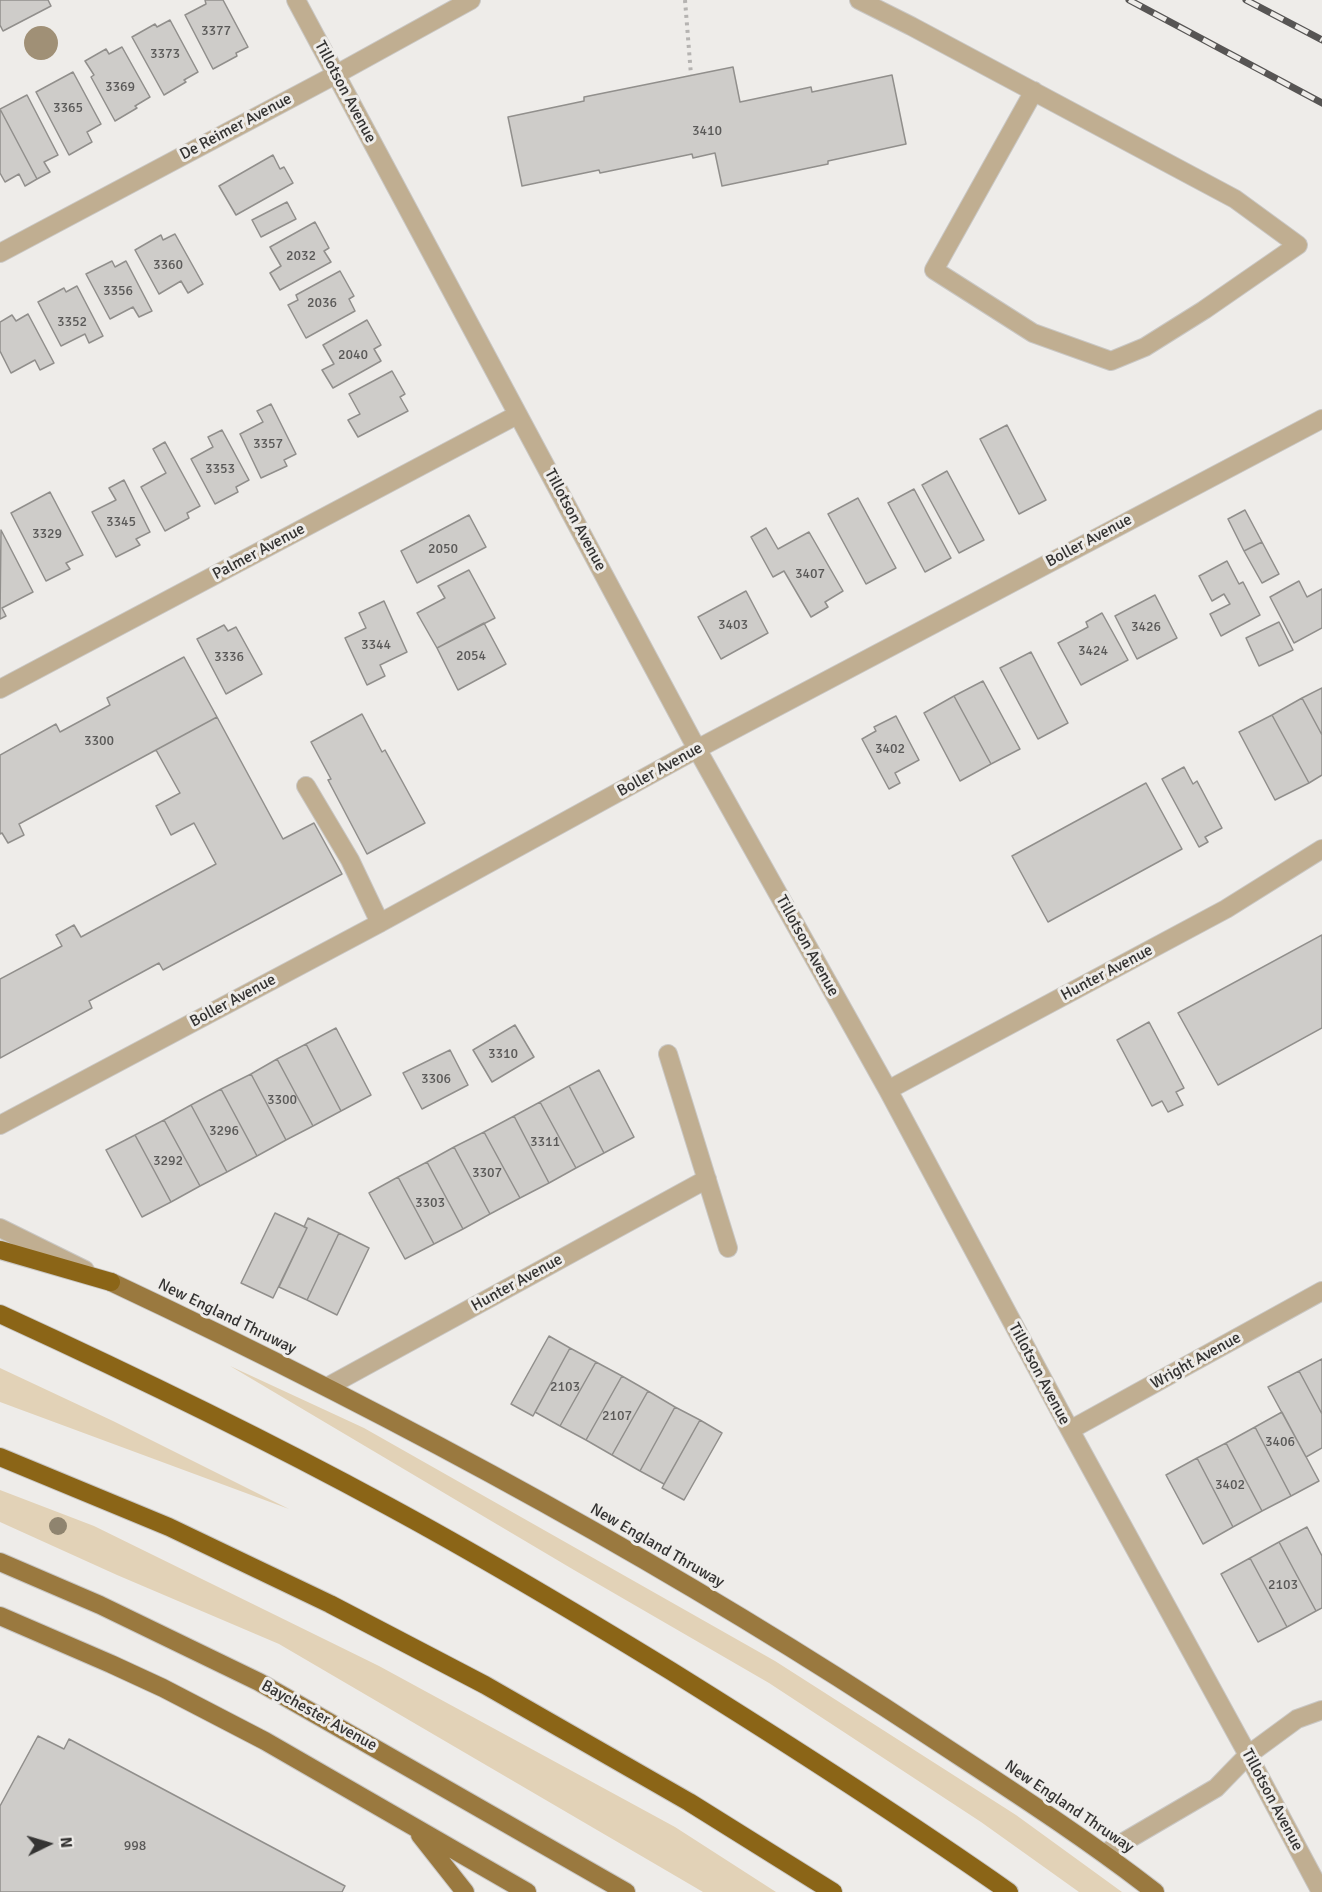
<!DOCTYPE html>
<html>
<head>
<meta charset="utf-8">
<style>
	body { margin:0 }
	#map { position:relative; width:1322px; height:1892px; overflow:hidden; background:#eeece9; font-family:Signika,sans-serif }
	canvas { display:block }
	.north { position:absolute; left:18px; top:1814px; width:60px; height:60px; -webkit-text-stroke:4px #eeece9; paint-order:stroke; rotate:85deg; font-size:16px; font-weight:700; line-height:24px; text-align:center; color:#343332 }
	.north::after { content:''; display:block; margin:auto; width:21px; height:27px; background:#343332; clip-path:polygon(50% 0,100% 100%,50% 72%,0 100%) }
</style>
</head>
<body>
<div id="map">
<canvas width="1322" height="1892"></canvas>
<div class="north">N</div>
</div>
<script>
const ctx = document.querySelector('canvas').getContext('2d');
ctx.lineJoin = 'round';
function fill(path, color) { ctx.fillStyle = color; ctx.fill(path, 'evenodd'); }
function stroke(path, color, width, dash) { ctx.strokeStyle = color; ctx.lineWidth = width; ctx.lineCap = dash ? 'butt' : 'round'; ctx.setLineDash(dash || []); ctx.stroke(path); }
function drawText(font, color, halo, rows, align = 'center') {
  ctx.font = font + ' Signika,sans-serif'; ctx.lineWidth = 6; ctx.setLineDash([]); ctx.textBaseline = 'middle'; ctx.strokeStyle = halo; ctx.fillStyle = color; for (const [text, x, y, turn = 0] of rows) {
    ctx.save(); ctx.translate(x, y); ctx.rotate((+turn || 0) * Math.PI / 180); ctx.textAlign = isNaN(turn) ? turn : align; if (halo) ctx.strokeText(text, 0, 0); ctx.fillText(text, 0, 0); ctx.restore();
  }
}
fill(new Path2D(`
	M 230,1366 L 364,1428 L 775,1661 L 1016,1815 L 1122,1892 L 1079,1892 L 981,1822 L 769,1683 L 574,1570 Z
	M 0,1368 L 113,1421 L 289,1509 L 0,1402 Z
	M 0,1490 L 94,1526 L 379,1666 L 675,1827 L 776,1892 L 703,1892 L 279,1644 L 117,1575 L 0,1522 Z`), '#e2d2b7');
fill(new Path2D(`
	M24 43a17 17 0 1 1 34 0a17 17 0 1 1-34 0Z`), '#a09076');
const building = new Path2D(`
	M 0,0 L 48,0 L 51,6 L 3,31 L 0,25 Z
	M 205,0 L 223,0 L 248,47 L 236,53 L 237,56 L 213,69 L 185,15 L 206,4 Z
	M 170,20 L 198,72 L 184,80 L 186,82 L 164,95 L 132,37 L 155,24 L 157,27 Z
	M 122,47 L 150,97 L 135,106 L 137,108 L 115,121 L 91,77 L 94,75 L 85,61 L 106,49 L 109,54 Z
	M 733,67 L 740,102 L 811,87 L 812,92 L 892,75 L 906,144 L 828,161 L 828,164 L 722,186 L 715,153 L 693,158 L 692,154 L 600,173 L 599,170 L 522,186 L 508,117 L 584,101 L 584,97 Z
	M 73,72 L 101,124 L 87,132 L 92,142 L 69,155 L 36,92 Z
	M 27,95 L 58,155 L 44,162 L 50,172 L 37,179 L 0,109 Z
	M 0,109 L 37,179 L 25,186 L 19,174 L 5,182 L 0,173 Z
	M 273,155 L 280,169 L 284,167 L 293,183 L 236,215 L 219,186 Z
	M 287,202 L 296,219 L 261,237 L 252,220 Z
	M 315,222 L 329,248 L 324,251 L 331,262 L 280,290 L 270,273 L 281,266 L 270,247 Z
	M 175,234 L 203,284 L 188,293 L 181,281 L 159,294 L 135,250 L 161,235 L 163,240 Z
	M 112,261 L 115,267 L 126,261 L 152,311 L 139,317 L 133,307 L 110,319 L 86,274 Z
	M 340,271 L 354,296 L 349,299 L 355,311 L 306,338 L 288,305 L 298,300 L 296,295 Z
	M 77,286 L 103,336 L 89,343 L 85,334 L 61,346 L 38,302 L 64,288 L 66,292 Z
	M 28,314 L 54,363 L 40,370 L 35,360 L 11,373 L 0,351 L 0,322 L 12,315 L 16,321 Z
	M 367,320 L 381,345 L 374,349 L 381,361 L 333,388 L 322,370 L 334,364 L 323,345 Z
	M 392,371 L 405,394 L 400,397 L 408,411 L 358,437 L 348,420 L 360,414 L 349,394 Z
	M 271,404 L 296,454 L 284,460 L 287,466 L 261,478 L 240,434 L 263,422 L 257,411 Z
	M 1007,425 L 1046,500 L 1019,514 L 980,439 Z
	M 222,430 L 249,480 L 236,487 L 238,492 L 215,504 L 191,459 L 213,447 L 208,437 Z
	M 165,442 L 200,506 L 187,513 L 189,518 L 165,531 L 141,487 L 166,473 L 153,449 Z
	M 947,471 L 984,540 L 959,553 L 922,485 Z
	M 124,480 L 150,532 L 136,539 L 140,545 L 116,557 L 92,512 L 116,500 L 109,488 Z
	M 914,489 L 951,558 L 925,572 L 888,503 Z
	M 50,492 L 83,555 L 66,563 L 70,569 L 46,581 L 11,513 Z
	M 858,498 L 896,568 L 866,584 L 828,514 Z
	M 1245,510 L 1262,542 L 1244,551 L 1228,519 Z
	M 469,515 L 486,547 L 417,583 L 401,551 Z
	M 766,528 L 778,549 L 809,532 L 843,591 L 825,602 L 828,607 L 811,617 L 784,571 L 773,577 L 751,537 Z
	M 1,530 L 33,592 L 2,608 L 6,616 L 0,619 Z
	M 1262,542 L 1279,574 L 1262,583 L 1244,551 Z
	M 1227,561 L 1239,584 L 1243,582 L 1260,615 L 1221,636 L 1210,614 L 1230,604 L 1224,594 L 1212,601 L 1199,576 Z
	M 469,570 L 495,618 L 437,648 L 417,613 L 445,598 L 438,586 Z
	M 1299,581 L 1307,597 L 1322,589 L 1322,628 L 1294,643 L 1270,597 Z
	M 746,591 L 768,633 L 721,659 L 698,617 Z
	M 1155,595 L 1177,638 L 1137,659 L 1115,616 Z
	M 384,601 L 407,652 L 380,665 L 385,676 L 367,685 L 345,638 L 366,628 L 359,613 Z
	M 1102,613 L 1128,660 L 1081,685 L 1058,643 L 1088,627 L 1086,622 Z
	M 1279,622 L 1293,650 L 1259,666 L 1246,638 Z
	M 484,623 L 506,664 L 458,690 L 437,648 Z
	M 224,625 L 228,631 L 236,627 L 262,674 L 226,694 L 197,639 Z
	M 1031,652 L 1068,723 L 1038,739 L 1000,668 Z
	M 184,657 L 217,717 L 19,824 L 24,835 L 8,843 L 2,833 L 0,834 L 0,755 L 56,724 L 60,732 L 110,705 L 107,698 Z
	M 983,681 L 1020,749 L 991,764 L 954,696 Z
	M 1322,688 L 1322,735 L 1302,698 Z
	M 954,696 L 991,764 L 960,781 L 924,713 Z
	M 1302,698 L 1322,735 L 1322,775 L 1309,783 L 1272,715 Z
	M 362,714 L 382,752 L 385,750 L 425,823 L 367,854 L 328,780 L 331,779 L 311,742 Z
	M 1272,715 L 1309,783 L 1275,800 L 1239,732 Z
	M 896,716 L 919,760 L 895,773 L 900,783 L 889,789 L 862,739 L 876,731 L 874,727 Z
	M 217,717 L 283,839 L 314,823 L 342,874 L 163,970 L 159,963 L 89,1001 L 92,1008 L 0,1058 L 0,979 L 62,946 L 56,935 L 74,925 L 81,937 L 216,864 L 194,823 L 171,835 L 156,806 L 180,793 L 156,750 Z
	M 1184,767 L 1193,784 L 1197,781 L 1222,828 L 1205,837 L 1208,842 L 1199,847 L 1162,779 Z
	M 1146,783 L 1182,849 L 1048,922 L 1012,856 Z
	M 1322,935 L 1322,1028 L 1218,1085 L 1178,1013 Z
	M 1149,1022 L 1184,1088 L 1176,1092 L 1183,1105 L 1168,1112 L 1162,1101 L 1152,1106 L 1117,1040 Z
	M 515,1025 L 534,1057 L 492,1082 L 473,1050 Z
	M 336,1028 L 371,1095 L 341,1111 L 306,1044 Z
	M 306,1044 L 341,1111 L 313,1126 L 277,1059 Z
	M 450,1050 L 468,1085 L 422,1109 L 403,1073 Z
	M 277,1059 L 313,1126 L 286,1140 L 251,1074 Z
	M 599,1070 L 634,1137 L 604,1153 L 569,1086 Z
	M 251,1074 L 286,1140 L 257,1156 L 221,1089 Z
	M 569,1086 L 604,1153 L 576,1168 L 540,1102 Z
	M 221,1089 L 257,1156 L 227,1172 L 191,1105 Z
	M 540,1102 L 576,1168 L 549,1183 L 514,1116 Z
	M 191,1105 L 227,1172 L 200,1186 L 164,1120 Z
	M 514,1116 L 549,1183 L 520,1198 L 484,1132 Z
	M 164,1120 L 200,1186 L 171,1202 L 135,1135 Z
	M 484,1132 L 520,1198 L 490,1214 L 454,1147 Z
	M 135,1135 L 171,1202 L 142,1217 L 106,1150 Z
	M 454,1147 L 490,1214 L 463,1229 L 427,1162 Z
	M 427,1162 L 463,1229 L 434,1244 L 398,1177 Z
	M 398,1177 L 434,1244 L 405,1259 L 369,1193 Z
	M 275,1213 L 307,1228 L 273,1298 L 241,1283 Z
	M 308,1218 L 339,1233 L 307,1300 L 279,1287 L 307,1228 L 304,1227 Z
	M 339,1233 L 369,1248 L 337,1315 L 307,1300 Z
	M 549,1336 L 570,1348 L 533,1416 L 511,1404 Z
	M 570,1348 L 596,1362 L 560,1426 L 535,1412 Z
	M 1322,1359 L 1322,1414 L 1299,1371 Z
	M 596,1362 L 622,1376 L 586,1440 L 560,1426 Z
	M 1299,1371 L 1322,1414 L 1322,1448 L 1306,1457 L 1268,1387 Z
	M 622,1376 L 648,1391 L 612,1455 L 586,1440 Z
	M 648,1391 L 675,1407 L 640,1471 L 612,1455 Z
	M 675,1407 L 700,1420 L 664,1484 L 640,1471 Z
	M 1282,1412 L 1319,1481 L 1291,1496 L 1255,1427 Z
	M 700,1420 L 722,1433 L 684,1500 L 662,1488 Z
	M 1255,1427 L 1291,1496 L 1262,1511 L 1226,1443 Z
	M 1226,1443 L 1262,1511 L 1233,1527 L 1197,1458 Z
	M 1197,1458 L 1233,1527 L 1203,1544 L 1166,1475 Z
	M 1307,1527 L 1322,1556 L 1322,1608 L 1316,1611 L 1279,1542 Z
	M 1279,1542 L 1316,1611 L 1287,1627 L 1250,1558 Z
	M 1250,1558 L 1287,1627 L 1258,1642 L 1221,1574 Z
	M 38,1736 L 64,1749 L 69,1739 L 345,1886 L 342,1892 L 0,1892 L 0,1806 Z`);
fill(building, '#ceccc9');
stroke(building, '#918f8c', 1.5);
const minor = new Path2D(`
	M 296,0 L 697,749 L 888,1090 L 1070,1430 L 1248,1755 L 1321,1892
	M 859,0 L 911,26 L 1235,199 L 1298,245 L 1204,310 L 1145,347 L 1111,361 L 1033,333 L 934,270 L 1034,91
	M 0,253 L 335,75 L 471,0
	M 0,689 L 517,415
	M 306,786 L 350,860 L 380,923
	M 668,1054 L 728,1248
	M 888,1090 L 1226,909 L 1322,849
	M 0,1125 L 378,924 L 697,749 L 1322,419
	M 0,1228 L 85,1270
	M 327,1387 L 707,1179
	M 1070,1430 L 1322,1291
	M 1105,1853 L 1216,1788 L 1248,1755 L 1297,1719 L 1322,1710`);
const major = new Path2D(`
	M 111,1282 C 394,1415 669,1564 930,1737 C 1006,1787 1083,1836 1155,1892
	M 0,1562 L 100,1605 L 259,1682 L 626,1892
	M 0,1616 L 111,1664 L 163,1688 L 265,1741 L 527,1892
	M 420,1835 L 465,1892`);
const highway = new Path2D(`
	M 0,1250 L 111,1282
	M 0,1314 C 131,1374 261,1437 388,1506 C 484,1558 578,1614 671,1671 C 785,1742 899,1815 1009,1892
	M 0,1457 L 169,1527 L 330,1604 L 485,1685 L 689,1802 L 833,1892`);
stroke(minor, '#c9c7c4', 20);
stroke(major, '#c9c7c4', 20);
stroke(highway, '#c9c7c4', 20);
stroke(new Path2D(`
	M 685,0 L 691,75`), '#b5b3b1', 4, [3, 4.5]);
stroke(minor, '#c0ae91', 18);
stroke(major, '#9a793f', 18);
stroke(highway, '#8b6517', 18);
const rail = new Path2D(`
	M 1129,0 L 1322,103
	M 1246,0 L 1322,40`);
stroke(rail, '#575554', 7);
stroke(rail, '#eeece9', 4.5, [14]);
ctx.fillStyle = '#8f846f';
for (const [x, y] of [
	[58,1526]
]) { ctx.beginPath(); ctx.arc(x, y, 9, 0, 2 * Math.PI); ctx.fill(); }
drawText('14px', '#5a5958', null, [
	["3377",216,31],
	["3373",165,54],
	["3369",120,87],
	["3365",68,108],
	["3410",707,131],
	["2032",301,256],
	["3360",168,265],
	["3356",118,291],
	["2036",322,303],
	["3352",72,322],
	["2040",353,355],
	["3357",268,444],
	["3353",220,469],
	["3345",121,522],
	["3329",47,534],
	["2050",443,549],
	["3407",810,574],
	["3403",733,625],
	["3426",1146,627],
	["3344",376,645],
	["3424",1093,651],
	["2054",471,656],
	["3336",229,657],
	["3300",99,741],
	["3402",890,749],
	["3310",503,1054],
	["3306",436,1079],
	["3300",282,1100],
	["3296",224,1131],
	["3311",545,1142],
	["3292",168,1161],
	["3307",487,1173],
	["3303",430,1203],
	["2103",565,1387],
	["2107",617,1416],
	["3406",1280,1442],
	["3402",1230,1485],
	["2103",1283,1585],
	["998",135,1846]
]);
drawText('16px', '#343332', '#eeece9', [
	["Tillotson Avenue",345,92,62],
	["De Reimer Avenue",236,127,-28],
	["Tillotson Avenue",575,520,62],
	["Boller Avenue",1089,541,-28],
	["Palmer Avenue",259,552,-28],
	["Boller Avenue",660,770,-29],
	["Tillotson Avenue",807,946,61],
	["Hunter Avenue",1107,973,-28],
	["Boller Avenue",233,1001,-28],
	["Hunter Avenue",517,1283,-29],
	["New England Thruway",227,1317,26],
	["Wright Avenue",1196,1361,-29],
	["Tillotson Avenue",1039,1374,62],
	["New England Thruway",657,1546,30],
	["Baychester Avenue",319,1716,29],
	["Tillotson Avenue",1272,1800,62],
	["New England Thruway",1069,1807,34]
]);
</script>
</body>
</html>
